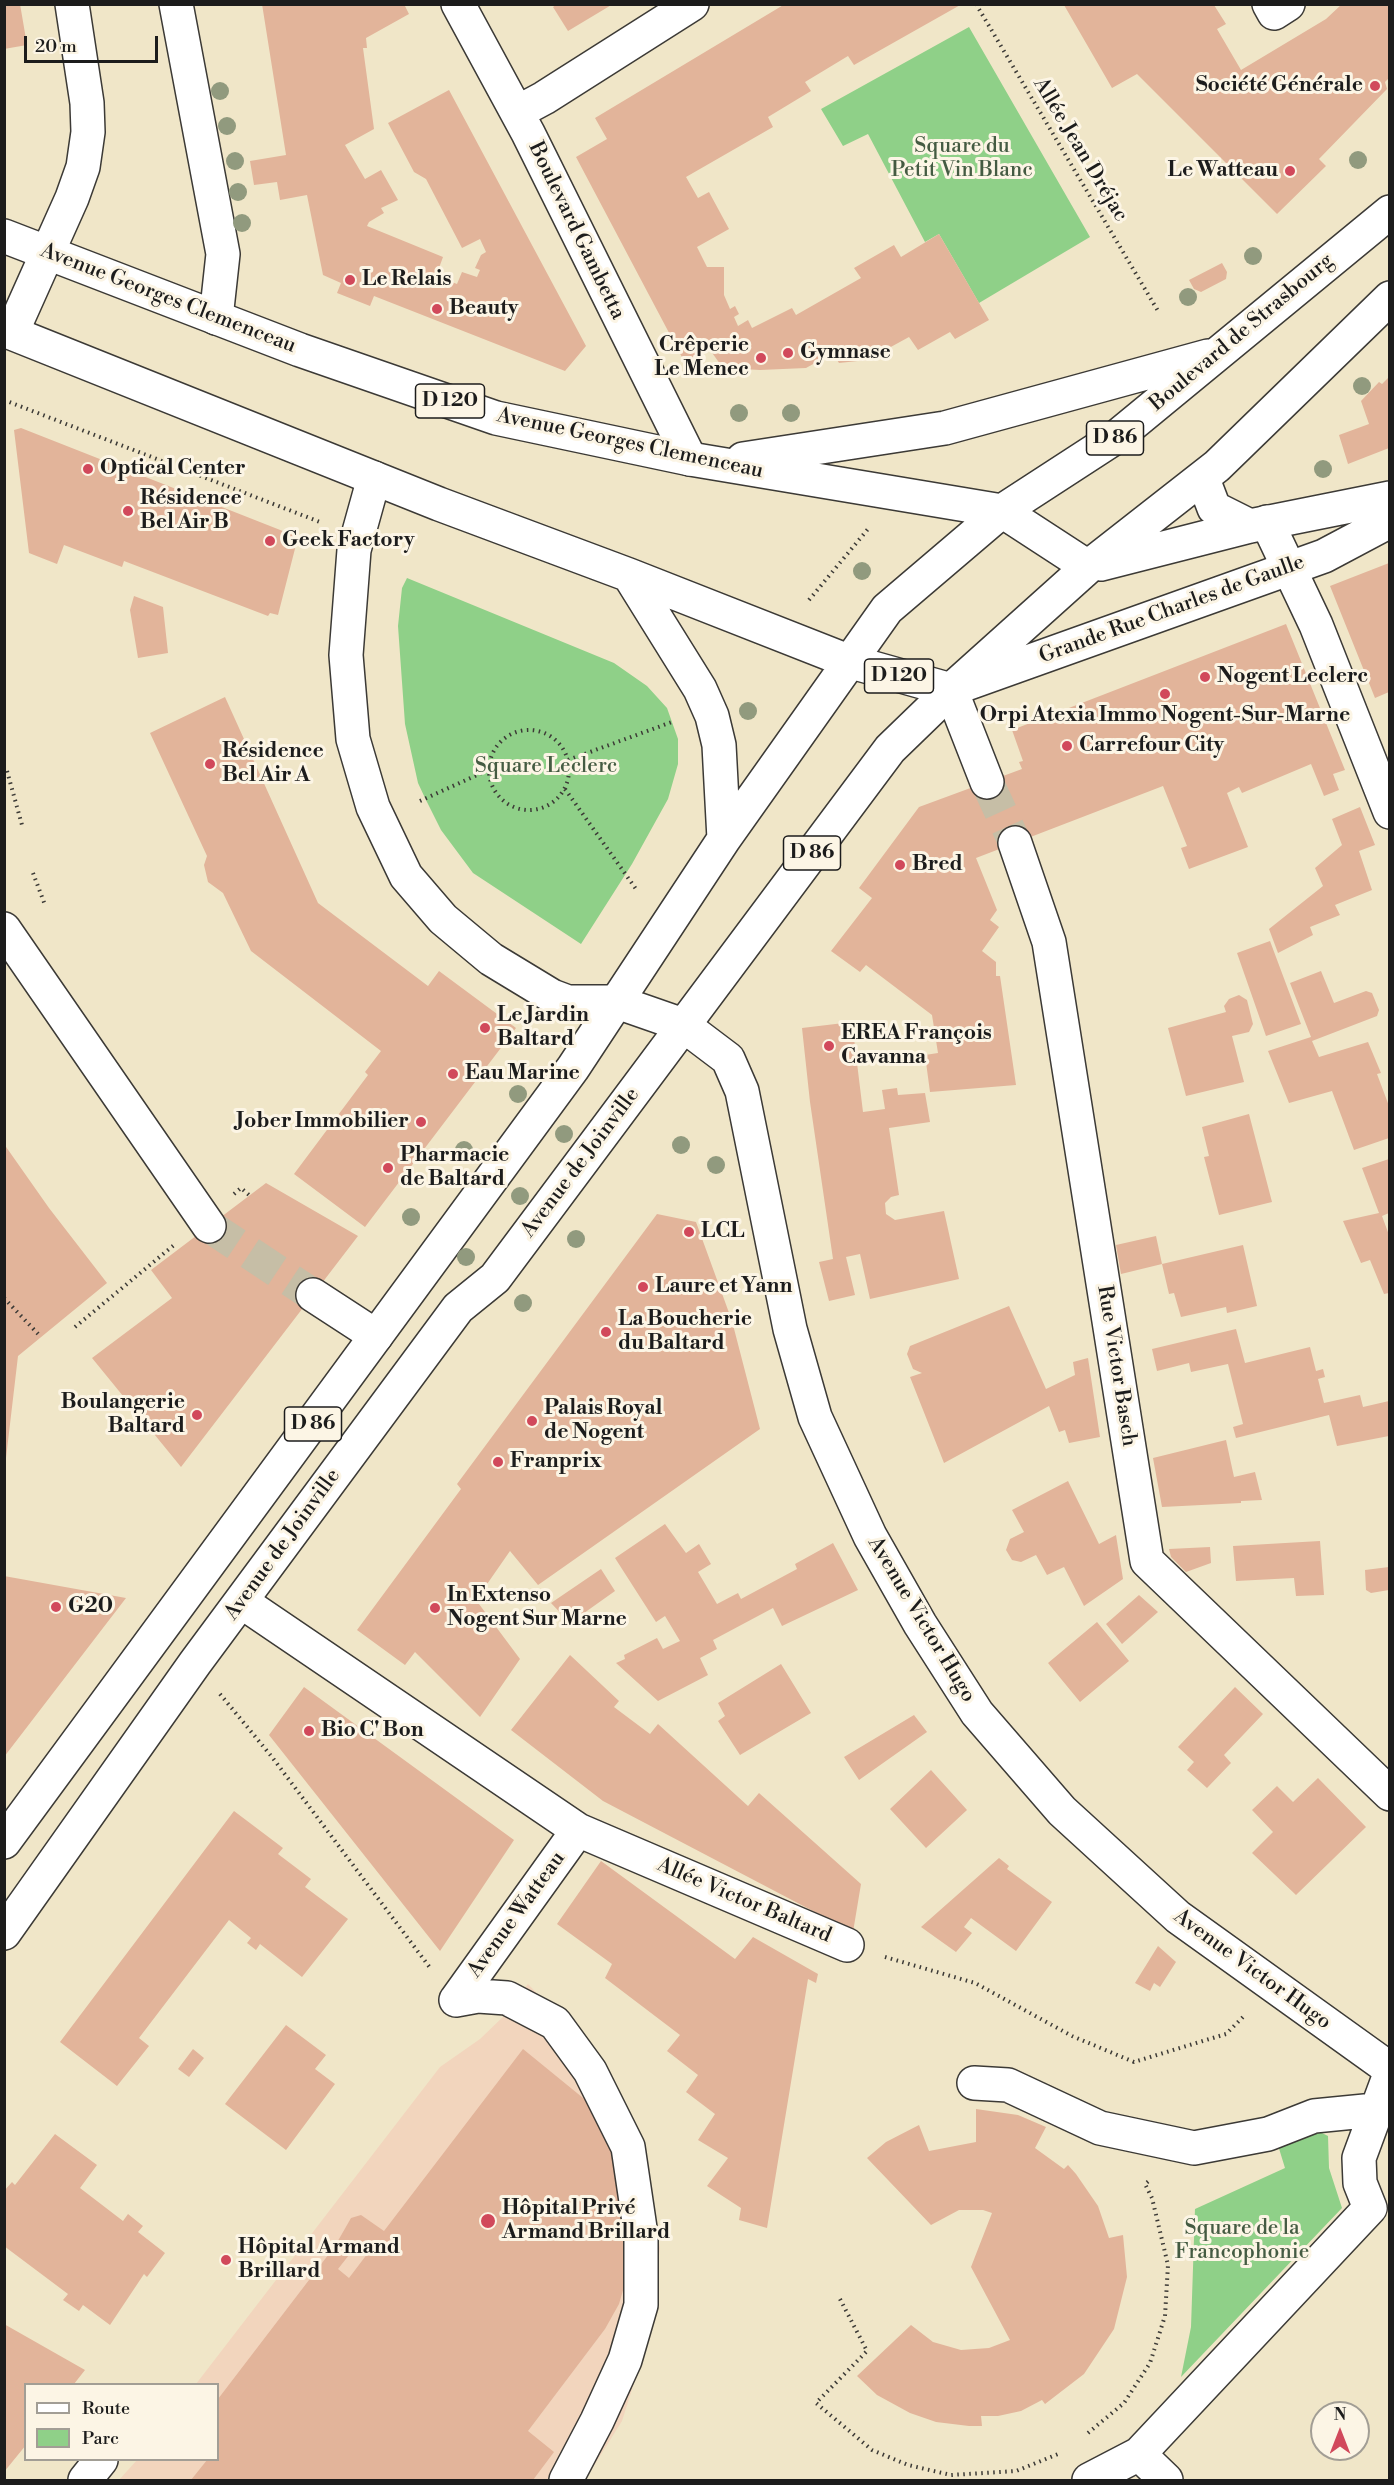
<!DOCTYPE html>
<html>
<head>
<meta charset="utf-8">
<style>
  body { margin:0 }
  #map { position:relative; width:1394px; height:2485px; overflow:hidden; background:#f0e6c8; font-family:"Libre Bodoni",serif }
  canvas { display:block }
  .frame { position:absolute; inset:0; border:6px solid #1c1c1c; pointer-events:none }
  .legend { position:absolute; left:24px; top:2383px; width:195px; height:78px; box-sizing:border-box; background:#fcf5e5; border:2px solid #a29e95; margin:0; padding:8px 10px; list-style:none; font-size:18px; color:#1c1c1c }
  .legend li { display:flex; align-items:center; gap:12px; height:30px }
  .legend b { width:30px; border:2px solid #a29e95 }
  .north { position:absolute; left:1310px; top:2401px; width:60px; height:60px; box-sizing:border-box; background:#fcf5e5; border:2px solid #a29e95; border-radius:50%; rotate:0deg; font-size:16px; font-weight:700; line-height:24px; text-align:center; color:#1c1c1c }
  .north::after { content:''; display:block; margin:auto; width:21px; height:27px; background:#d1495b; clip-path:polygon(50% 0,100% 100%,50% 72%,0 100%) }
  .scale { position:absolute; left:24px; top:36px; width:134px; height:27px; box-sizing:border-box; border:3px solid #1c1c1c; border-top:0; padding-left:8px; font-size:18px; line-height:21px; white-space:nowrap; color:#1c1c1c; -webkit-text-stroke:4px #fcf5e5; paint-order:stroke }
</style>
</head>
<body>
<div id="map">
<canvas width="1394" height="2485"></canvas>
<div class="frame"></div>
<ul class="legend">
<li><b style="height:8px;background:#fff"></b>Route</li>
<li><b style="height:16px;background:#8fd088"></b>Parc</li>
</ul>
<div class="north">N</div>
<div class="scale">20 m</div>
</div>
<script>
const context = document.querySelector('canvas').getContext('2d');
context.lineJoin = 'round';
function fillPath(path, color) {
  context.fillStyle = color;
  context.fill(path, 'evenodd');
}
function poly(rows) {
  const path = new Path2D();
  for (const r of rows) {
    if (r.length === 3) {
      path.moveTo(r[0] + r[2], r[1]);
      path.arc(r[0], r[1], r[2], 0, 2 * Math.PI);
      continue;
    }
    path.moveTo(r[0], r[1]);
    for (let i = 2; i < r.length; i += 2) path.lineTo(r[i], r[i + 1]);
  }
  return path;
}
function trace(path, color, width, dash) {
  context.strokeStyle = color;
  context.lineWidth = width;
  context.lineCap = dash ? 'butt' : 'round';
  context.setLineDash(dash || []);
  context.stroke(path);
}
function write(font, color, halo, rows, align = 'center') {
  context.font = font + ' "Libre Bodoni",serif';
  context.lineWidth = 6;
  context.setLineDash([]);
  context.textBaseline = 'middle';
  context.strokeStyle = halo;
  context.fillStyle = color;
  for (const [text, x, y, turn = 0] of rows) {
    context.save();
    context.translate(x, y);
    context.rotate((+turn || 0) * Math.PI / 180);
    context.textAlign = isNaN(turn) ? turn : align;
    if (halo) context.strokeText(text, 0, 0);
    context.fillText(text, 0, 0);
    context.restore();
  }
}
fillPath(poly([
  [528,1984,592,2051,649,2194,660,2248,648,2339,622,2421,585,2480,119,2480,137,2460,218,2460,218,2384,196,2384,440,2067,480,2039,506,2014]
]), '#f2d5bd');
fillPath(poly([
  [969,27,1090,237,979,303,939,234,925,242,868,134,843,146,821,109],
  [407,578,614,663,647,686,667,708,678,739,678,764,668,799,632,864,581,944,473,873,441,830,425,798,418,783,405,724,398,626,402,588],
  [1312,2128,1328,2136,1329,2168,1342,2208,1181,2377,1191,2327,1195,2209,1285,2168,1277,2142]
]), '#8fd088');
fillPath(poly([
  [4,4,20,4,27,45,4,49],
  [262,4,404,4,409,14,366,38,367,48,363,48,374,129,345,145,365,179,381,170,398,200,381,208,384,213,369,222,367,226,443,257,436,276,457,284,462,272,477,277,480,270,475,268,481,255,486,252,480,239,462,248,426,179,414,172,388,123,449,90,586,346,565,371,374,296,370,306,337,293,341,283,323,275,307,195,280,200,277,182,254,185,250,161,286,155],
  [557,4,613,4,568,31,553,7],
  [785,4,962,4,854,65,848,56,805,82,811,91,768,117,773,127,686,177,698,198,709,192,729,229,697,247,707,267,724,267,724,295,730,309,735,306,739,314,734,317,738,326,748,320,752,328,792,308,796,315,861,278,854,268,894,245,901,257,939,234,989,320,955,339,950,332,918,350,909,337,867,360,839,363,833,353,806,368,760,370,723,368,710,350,685,363,576,157,607,139,595,118],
  [1342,4,1389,4,1389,78,1385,82,1387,89,1319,159,1326,166,1277,214,1137,74,1112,88,1064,5,1214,5,1226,24,1217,29,1241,70,1326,19],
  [1222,263,1227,272,1226,279,1201,292,1194,289,1189,280],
  [1389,377,1389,448,1348,464,1339,435,1369,424,1361,401,1379,382,1382,384],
  [21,428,298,537,278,615,270,613,268,616,124,561,122,567,64,545,57,564,29,553,14,430],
  [1389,563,1389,692,1375,698,1330,586],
  [134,596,163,607,168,653,138,658,130,610],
  [1286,624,1345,770,1333,774,1339,790,1324,796,1311,764,1242,793,1239,787,1227,793,1248,847,1189,869,1181,848,1187,846,1163,786,976,858,997,910,990,920,999,927,982,951,996,962,996,976,1000,976,1016,1085,930,1092,925,1055,938,1053,932,1015,866,965,860,972,831,951,872,898,859,888,919,807,1022,769,1019,762,1023,761,1012,730],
  [225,697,318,903,428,986,439,971,516,1028,365,1227,294,1174,368,1075,365,1072,381,1051,251,951,223,893,208,882,204,865,207,856,150,733],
  [1360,807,1375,845,1359,851,1372,890,1335,905,1340,915,1310,927,1313,935,1278,953,1269,929,1323,886,1315,868,1342,845,1332,819],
  [1270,941,1301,1024,1266,1036,1237,953],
  [1321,971,1334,1003,1366,991,1372,993,1379,1010,1377,1016,1312,1041,1319,1057,1368,1042,1381,1073,1377,1074,1389,1106,1389,1138,1354,1150,1332,1091,1289,1103,1268,1051,1311,1037,1290,983],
  [1239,995,1247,1000,1253,1024,1249,1032,1232,1036,1244,1082,1186,1096,1168,1028,1226,1012,1224,1006,1229,999],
  [852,1022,863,1112,885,1109,882,1090,897,1088,898,1095,925,1093,930,1122,889,1128,899,1195,891,1197,885,1203,886,1214,895,1220,944,1211,959,1279,870,1299,860,1254,846,1257,855,1295,829,1301,819,1262,833,1259,810,1102,802,1028],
  [1249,1114,1272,1202,1219,1215,1204,1157,1209,1156,1202,1127],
  [4,1144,49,1208,107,1283,18,1356,6,1458],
  [1389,1159,1389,1213,1382,1216,1389,1235,1389,1293,1384,1294,1370,1260,1361,1263,1343,1221,1379,1213,1362,1168],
  [266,1183,358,1236,181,1467,92,1358,172,1298,151,1270],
  [657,1214,696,1222,732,1321,760,1429,538,1585,510,1551,476,1600,520,1659,480,1717,415,1652,405,1665,357,1630,461,1489,457,1484],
  [1156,1236,1162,1264,1121,1274,1116,1245],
  [1243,1245,1257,1306,1227,1313,1226,1307,1181,1317,1174,1293,1169,1294,1162,1264],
  [1009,1306,1046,1389,1075,1375,1073,1362,1088,1358,1100,1437,1069,1443,1065,1430,1059,1432,1049,1406,944,1463,910,1377,922,1373,913,1369,907,1354,910,1346],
  [1236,1329,1245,1363,1310,1347,1316,1371,1323,1369,1325,1377,1318,1379,1324,1403,1360,1395,1363,1407,1389,1401,1389,1436,1337,1446,1329,1415,1236,1438,1233,1427,1243,1424,1228,1364,1191,1372,1189,1363,1157,1371,1152,1349],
  [1226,1440,1234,1477,1255,1472,1262,1500,1241,1501,1241,1503,1162,1507,1153,1458],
  [1068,1481,1099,1544,1116,1535,1123,1579,1084,1606,1064,1567,1047,1575,1036,1555,1021,1562,1012,1560,1006,1550,1010,1539,1024,1532,1012,1510],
  [665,1524,686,1553,699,1544,711,1564,698,1572,717,1604,738,1593,741,1599,797,1569,795,1564,833,1543,858,1590,782,1626,773,1608,713,1640,717,1649,700,1658,708,1675,658,1701,616,1663,625,1659,624,1655,657,1638,663,1649,680,1641,665,1616,656,1622,615,1558],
  [1320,1541,1324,1595,1296,1596,1294,1578,1236,1581,1233,1546],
  [1210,1547,1211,1563,1186,1572,1171,1557,1169,1549],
  [1389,1567,1389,1590,1371,1593,1366,1590,1365,1570],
  [601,1569,615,1591,570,1623,551,1603],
  [4,1576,126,1598,4,1757],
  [1139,1595,1158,1612,1122,1644,1106,1624],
  [1097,1622,1129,1661,1080,1702,1048,1663],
  [570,1655,619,1701,614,1707,650,1734,658,1724,748,1806,759,1793,861,1884,853,1932,603,1801,511,1730],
  [781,1664,811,1713,740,1755,718,1721,725,1716,718,1703],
  [304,1687,514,1840,440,1951,269,1735],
  [1235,1687,1263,1714,1224,1755,1231,1763,1207,1788,1187,1770,1194,1762,1178,1747],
  [914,1715,927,1732,859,1780,844,1757],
  [931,1770,967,1810,926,1848,890,1809],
  [1318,1778,1366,1827,1296,1895,1252,1853,1273,1832,1252,1810,1277,1786,1293,1802],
  [234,1811,283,1848,278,1854,311,1879,305,1887,348,1919,302,1977,260,1944,256,1950,247,1943,251,1938,229,1920,139,2038,149,2046,117,2086,60,2042],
  [999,1858,1009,1866,1007,1869,1052,1902,1016,1951,971,1918,964,1927,972,1933,956,1952,921,1927],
  [601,1861,735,1959,753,1937,818,1974,816,1983,808,1979,767,2228,739,2220,741,2208,707,2186,728,2158,698,2140,715,2114,686,2092,698,2075,667,2051,680,2035,605,1978,612,1964,557,1924],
  [1158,1946,1176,1962,1160,1987,1154,1983,1150,1991,1135,1983],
  [286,2025,326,2055,315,2069,335,2084,286,2150,225,2104],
  [193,2049,204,2058,189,2077,178,2069],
  [523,2049,588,2102,613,2157,626,2210,626,2280,619,2304,605,2329,528,2431,554,2452,533,2480,191,2480,207,2460,218,2460,218,2399,335,2246,351,2218,361,2215,384,2231],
  [360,2241,371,2249,349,2278,338,2269],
  [976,2109,1018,2115,1046,2127,1035,2148,1064,2169,1068,2165,1076,2174,1098,2206,1109,2238,1123,2235,1127,2277,1114,2329,1084,2374,1045,2404,1042,2400,1021,2411,998,2416,981,2416,982,2426,969,2426,936,2422,910,2413,877,2395,857,2376,911,2325,933,2342,961,2350,989,2348,1010,2340,971,2267,992,2213,983,2210,959,2210,931,2225,867,2158,886,2142,919,2125,929,2151,976,2142],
  [55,2134,97,2165,80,2188,123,2221,128,2214,143,2226,138,2232,165,2253,147,2277,144,2274,110,2325,83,2305,79,2311,63,2300,68,2294,4,2246,4,2191,12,2182,15,2185],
  [4,2324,85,2370,74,2384,26,2384,26,2445,4,2472]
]), '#e2b49a');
trace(poly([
  [987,782,1015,843],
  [209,1226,313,1295]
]), '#c6bea6', 33, [33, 16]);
const minor = poly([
  [176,4,223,254,216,318],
  [458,4,528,133,690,459],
  [1269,4,1274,13,1288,4],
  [518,112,544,98,692,4],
  [12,332,72,198,83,167,88,132,87,103,72,4],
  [374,478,354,550,346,655,353,739,373,807,406,876,443,919,491,959,552,996,568,1002,617,1002],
  [1267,522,1316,625,1390,812],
  [951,690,987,782],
  [1015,843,1049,942,1147,1561,1390,1794],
  [4,929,209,1226],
  [683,1025,728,1059,742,1091,790,1329,815,1417,870,1536,920,1624,977,1713,1062,1811,1178,1917,1390,2069],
  [313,1295,376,1336],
  [242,1602,578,1830,847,1945],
  [456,2000,478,1996,507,1998,555,2023,590,2071,628,2147,641,2235,641,2305,625,2360,597,2421,566,2480],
  [456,2000,578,1830],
  [974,2083,1008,2085,1100,2128,1194,2148,1268,2134,1314,2116,1375,2110],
  [1139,2454,1166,2480],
  [85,2480,101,2460],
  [1089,2480,1139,2454,1370,2208,1360,2183,1359,2158,1390,2074]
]);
const major = poly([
  [4,236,300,350,496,418,690,459,1002,511,1088,567],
  [4,330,439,504,629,575,848,661,951,690],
  [743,459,945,428,1208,356],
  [1203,479,1214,508,1250,526],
  [1101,564,1250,526,1390,498],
  [629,575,700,689,712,716,719,745,724,839],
  [966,684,1324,556,1390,521],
  [617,1002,683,1025],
  [4,1842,573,1068,724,839,887,609,1002,511,1119,435,1390,212],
  [4,1933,195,1663,458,1308,495,1278,890,749,951,690,1088,567,1217,466,1390,298]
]);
trace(minor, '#3c3a36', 36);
trace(major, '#3c3a36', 36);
trace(poly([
  [976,4,1158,311],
  [4,400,320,522],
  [809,600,868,529],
  [529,770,40],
  [568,760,672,722],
  [7,771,22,825],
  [565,789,636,889],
  [420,801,488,770],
  [33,873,45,905],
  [234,1194,241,1188,249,1195],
  [4,1298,41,1337],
  [75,1327,174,1245],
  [220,1694,272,1757,431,1969],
  [885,1957,975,1983,1072,2036,1134,2062,1226,2034,1245,2015],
  [840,2299,867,2351,816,2403,872,2450,908,2465,951,2475,1016,2471,1058,2454],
  [1088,2433,1124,2403,1150,2363,1165,2316,1168,2265,1152,2198,1145,2184,1150,2180]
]), '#3c3a36', 4, [1.5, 4.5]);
trace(minor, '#fff', 33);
trace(major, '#fff', 33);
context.fillStyle = '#919a7e';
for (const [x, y] of [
  [220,91],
  [227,126],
  [1358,160],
  [235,161],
  [238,192],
  [242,223],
  [1253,256],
  [1188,297],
  [1362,386],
  [739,413],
  [791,413],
  [1323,469],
  [862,571],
  [748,711],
  [518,1094],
  [564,1134],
  [681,1145],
  [464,1150],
  [716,1165],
  [520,1196],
  [411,1217],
  [576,1239],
  [466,1257],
  [523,1303]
]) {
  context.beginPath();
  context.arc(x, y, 9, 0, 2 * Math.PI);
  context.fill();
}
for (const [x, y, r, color] of [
  [1375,86,6,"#d1495b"],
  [1290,171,6,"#d1495b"],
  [350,280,6,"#d1495b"],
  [437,309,6,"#d1495b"],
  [788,353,6,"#d1495b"],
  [761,358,6,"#d1495b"],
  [88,469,6,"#d1495b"],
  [128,511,6,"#d1495b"],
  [270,541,6,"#d1495b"],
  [1205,677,6,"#d1495b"],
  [1165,694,6,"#d1495b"],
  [1067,746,6,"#d1495b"],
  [210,764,6,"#d1495b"],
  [900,865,6,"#d1495b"],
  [485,1028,6,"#d1495b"],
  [829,1046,6,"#d1495b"],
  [453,1074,6,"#d1495b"],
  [421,1122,6,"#d1495b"],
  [388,1168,6,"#d1495b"],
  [689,1232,6,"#d1495b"],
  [643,1287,6,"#d1495b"],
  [606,1332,6,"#d1495b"],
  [197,1415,6,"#d1495b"],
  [532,1421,6,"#d1495b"],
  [498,1462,6,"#d1495b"],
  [56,1607,6,"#d1495b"],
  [435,1608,6,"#d1495b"],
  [309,1731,6,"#d1495b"],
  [488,2221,8,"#d1495b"],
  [226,2260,6,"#d1495b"]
]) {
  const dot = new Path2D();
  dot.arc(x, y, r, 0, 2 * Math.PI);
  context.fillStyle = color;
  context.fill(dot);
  trace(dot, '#fcf5e5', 2);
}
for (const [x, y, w] of [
  [450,401,69],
  [1115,438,57],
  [899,676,69],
  [812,853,57],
  [313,1424,57]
]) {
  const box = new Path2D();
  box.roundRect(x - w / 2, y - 17, w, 34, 4.5);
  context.fillStyle = '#fcf5e5';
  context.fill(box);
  trace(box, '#1c1c1c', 1.5);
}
write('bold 20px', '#1c1c1c', null, [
  ["D 120",450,401],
  ["D 86",1115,438],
  ["D 120",899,676],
  ["D 86",812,853],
  ["D 86",313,1424]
]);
write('bold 21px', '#1c1c1c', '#fcf5e5', [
  ["Société Générale",1363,86,"right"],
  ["Le Watteau",1278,171,"right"],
  ["Le Relais",362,280],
  ["Beauty",449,309],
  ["Crêperie",749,346,"right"],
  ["Le Menec",749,370,"right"],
  ["Gymnase",800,353],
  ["Optical Center",100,469],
  ["Résidence",140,499],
  ["Bel Air B",140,523],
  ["Geek Factory",282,541],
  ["Nogent Leclerc",1217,677],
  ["Orpi Atexia Immo Nogent-Sur-Marne",1165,716,"center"],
  ["Carrefour City",1079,746],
  ["Résidence",222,752],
  ["Bel Air A",222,776],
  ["Bred",912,865],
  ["Le Jardin",497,1016],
  ["Baltard",497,1040],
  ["EREA François",841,1034],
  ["Cavanna",841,1058],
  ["Eau Marine",465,1074],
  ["Jober Immobilier",409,1122,"right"],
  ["Pharmacie",400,1156],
  ["de Baltard",400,1180],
  ["LCL",701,1232],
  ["Laure et Yann",655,1287],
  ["La Boucherie",618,1320],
  ["du Baltard",618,1344],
  ["Boulangerie",185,1403,"right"],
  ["Baltard",185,1427,"right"],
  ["Palais Royal",544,1409],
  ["de Nogent",544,1433],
  ["Franprix",510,1462],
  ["In Extenso",447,1596],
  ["Nogent Sur Marne",447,1620],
  ["G20",68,1607],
  ["Bio C' Bon",321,1731],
  ["Hôpital Privé",502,2209],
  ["Armand Brillard",502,2233],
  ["Hôpital Armand",238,2248],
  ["Brillard",238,2272]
], 'left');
write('21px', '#445b42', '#fcf5e5', [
  ["Square du",962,147],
  ["Petit Vin Blanc",962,171],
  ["Square Leclerc",546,767],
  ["Square de la",1242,2229],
  ["Francophonie",1242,2253]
]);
write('21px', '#1c1c1c', '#fcf5e5', [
  ["Allée Jean Dréjac",1080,150,59],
  ["Boulevard Gambetta",576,231,64],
  ["Avenue Georges Clemenceau",168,299,21],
  ["Boulevard de Strasbourg",1242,333,-40],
  ["Avenue Georges Clemenceau",630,444,12],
  ["Grande Rue Charles de Gaulle",1172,610,-20],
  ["Avenue de Joinville",581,1163,-53],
  ["Rue Victor Basch",1116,1366,81],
  ["Avenue de Joinville",283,1545,-54],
  ["Avenue Victor Hugo",921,1620,59],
  ["Allée Victor Baltard",744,1901,23],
  ["Avenue Watteau",517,1915,-54],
  ["Avenue Victor Hugo",1252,1970,36]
]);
</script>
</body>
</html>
